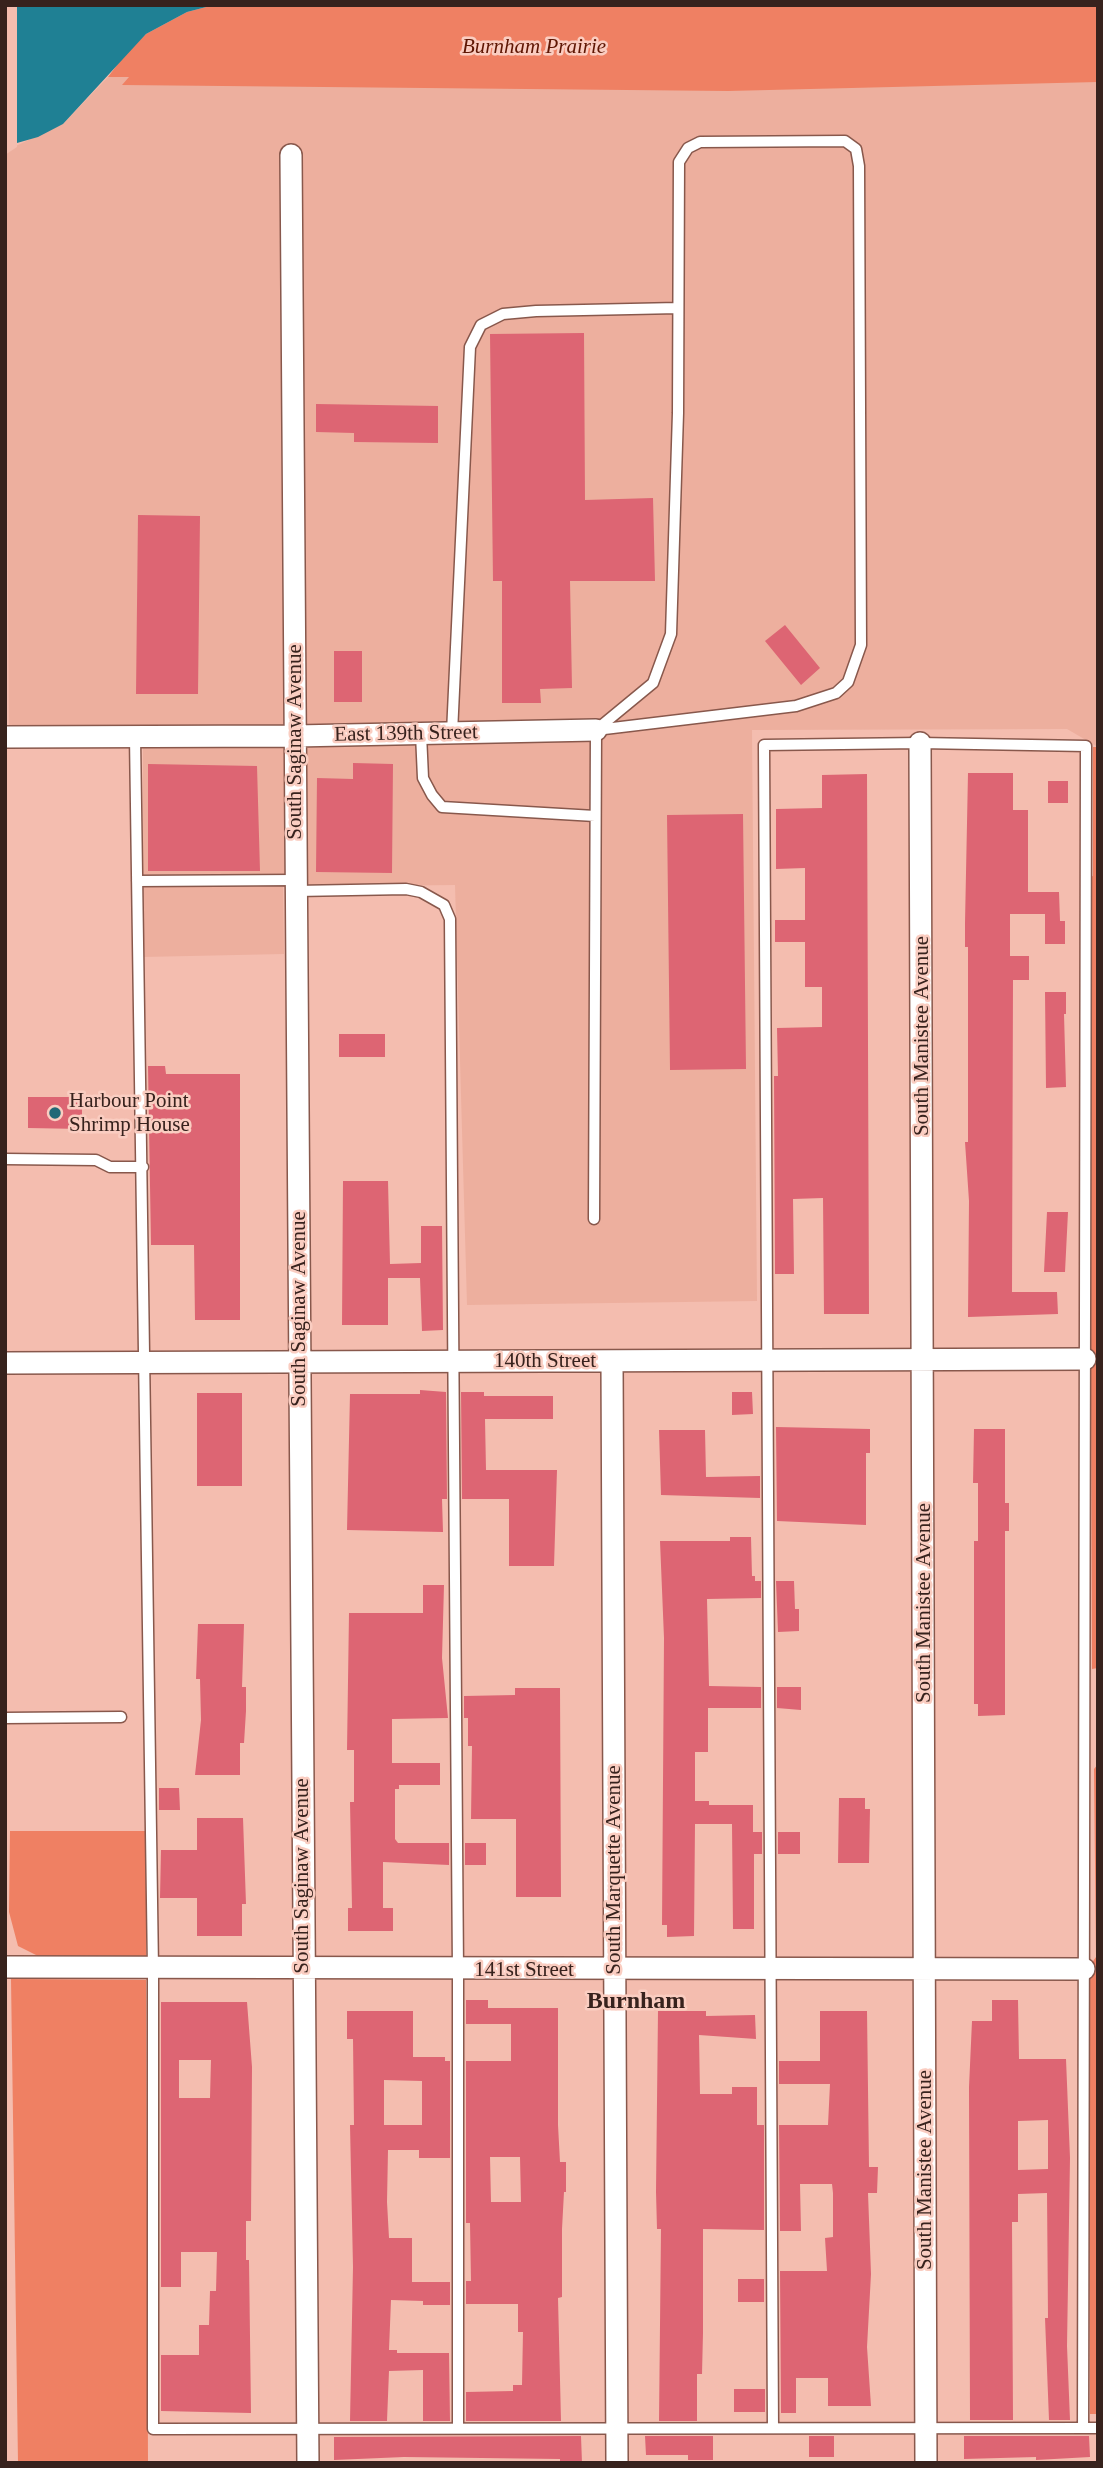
<!DOCTYPE html>
<html>
<head>
<meta charset="utf-8">
<style>
  body { margin:0 }
  #map { position:relative; width:1103px; height:2468px; overflow:hidden; background:#f4bdaf; font-family:"Times New Roman",serif }
  canvas { display:block }
  .frame { position:absolute; inset:0; border:7px solid #37221d; pointer-events:none }
</style>
</head>
<body>
<div id="map">
<canvas width="1103" height="2468"></canvas>
<div class="frame"></div>
</div>
<script>
const context = document.querySelector('canvas').getContext('2d');
context.lineJoin = 'round';
function fillPath(path, color) {
  context.fillStyle = color;
  context.fill(path, 'evenodd');
}
function poly(rows) {
  const path = new Path2D();
  for (const r of rows) {
    path.moveTo(r[0], r[1]);
    for (let i = 2; i < r.length; i += 2) path.lineTo(r[i], r[i + 1]);
  }
  return path;
}
function trace(path, color, width, dash) {
  context.strokeStyle = color;
  context.lineWidth = width;
  context.lineCap = dash ? 'butt' : 'round';
  context.setLineDash(dash || []);
  context.stroke(path);
}
function write(font, color, halo, rows, align = 'center') {
  context.font = font + ' "Times New Roman",serif';
  context.lineWidth = 5;
  context.setLineDash([]);
  context.textBaseline = 'middle';
  context.strokeStyle = halo;
  context.fillStyle = color;
  for (const [text, x, y, turn = 0] of rows) {
    context.save();
    context.translate(x, y);
    context.rotate((+turn || 0) * Math.PI / 180);
    context.textAlign = isNaN(turn) ? turn : align;
    if (halo) context.strokeText(text, 0, 0);
    context.fillText(text, 0, 0);
    context.restore();
  }
}
fillPath(poly([
  [108,77,1098,80,1098,747,1067,729,752,730,757,1301,467,1305,455,885,283,887,284,954,143,957,143,744,9,744,5,151,63,124]
]), '#edaf9e');
fillPath(poly([
  [214,5,1098,5,1098,82,728,91,122,85,129,77,108,77,127,52,146,34,187,12],
  [1093,747,1098,747,1098,1668,1092,1669,1089,877,1093,876],
  [1098,1764,1098,2414,1090,2414,1088,1998,1089,1967,1096,1957,1094,1769],
  [10,1831,146,1831,146,1957,38,1956,18,1946,9,1912],
  [11,1979,146,1980,148,2463,18,2463]
]), '#ef8063');
fillPath(poly([
  [5,5,214,5,187,12,146,34,63,124,38,137,17,143]
]), '#1f8094');
fillPath(poly([
  [5,5,17,5,17,147,5,155]
]), '#f4bdaf');
fillPath(poly([
  [584,333,585,500,653,498,655,581,570,581,572,688,540,689,541,703,502,703,502,581,493,581,490,334],
  [316,404,438,406,438,443,354,442,354,433,316,432],
  [138,515,200,516,198,694,136,694],
  [785,625,820,668,801,685,765,641],
  [334,651,362,651,362,702,334,702],
  [353,763,393,764,392,873,316,872,317,778,353,779],
  [148,764,257,766,260,871,148,871],
  [968,773,1013,773,1013,810,1028,810,1028,892,1059,892,1060,921,1065,921,1065,944,1045,944,1045,914,1010,914,1010,956,1029,956,1029,980,1013,980,1012,1292,1057,1292,1058,1314,968,1317,969,1201,965,1142,968,1142,968,947,965,947,965,923],
  [867,774,869,1314,824,1314,823,1198,793,1199,794,1274,775,1274,774,1076,778,1076,777,1028,822,1027,822,987,805,987,805,942,775,942,775,920,805,920,805,868,776,869,776,809,822,808,822,775],
  [1048,781,1068,781,1068,803,1048,803],
  [743,814,746,1069,670,1070,667,815],
  [1045,992,1066,992,1066,1014,1064,1014,1066,1087,1046,1088],
  [339,1034,385,1034,385,1057,339,1057],
  [148,1066,165,1066,166,1074,240,1074,240,1320,195,1320,194,1245,151,1245],
  [28,1097,82,1097,82,1129,28,1128],
  [343,1181,388,1181,390,1264,421,1263,421,1226,442,1226,443,1330,422,1331,420,1278,388,1278,388,1325,342,1325],
  [1047,1212,1068,1212,1065,1272,1044,1272],
  [420,1390,446,1392,447,1499,442,1499,443,1532,347,1530,350,1394,420,1394],
  [461,1392,484,1392,484,1396,553,1396,553,1419,485,1419,486,1470,557,1470,554,1566,509,1566,509,1499,462,1499],
  [732,1392,752,1392,753,1414,732,1415],
  [197,1393,242,1393,242,1486,197,1486],
  [776,1427,870,1429,870,1453,866,1453,866,1525,777,1521],
  [974,1429,1005,1429,1005,1503,1009,1503,1009,1531,1005,1531,1005,1715,978,1716,978,1704,974,1704,974,1541,978,1541,978,1483,973,1483],
  [659,1430,705,1430,706,1477,760,1476,760,1498,661,1495],
  [730,1537,751,1537,752,1576,755,1576,755,1581,761,1581,761,1598,707,1599,709,1686,761,1687,761,1708,708,1708,708,1752,695,1752,695,1801,709,1801,709,1805,753,1805,753,1832,762,1832,762,1854,754,1854,754,1929,733,1929,732,1824,695,1824,694,1936,667,1937,667,1925,662,1925,664,1638,660,1541,730,1541],
  [776,1581,794,1581,795,1609,799,1609,799,1631,778,1632],
  [423,1585,444,1585,442,1658,448,1718,392,1719,392,1763,440,1763,440,1785,399,1785,399,1789,395,1789,395,1839,398,1843,449,1843,449,1865,383,1862,383,1908,393,1908,393,1931,348,1931,348,1908,352,1908,350,1802,354,1802,354,1750,347,1750,349,1613,423,1613],
  [198,1624,244,1624,242,1687,246,1687,246,1711,244,1743,240,1743,240,1775,195,1775,201,1720,200,1679,196,1679],
  [777,1687,801,1687,801,1710,777,1708],
  [515,1688,560,1688,561,1897,516,1897,516,1819,471,1819,472,1746,468,1746,468,1718,464,1718,464,1696,515,1695],
  [159,1788,179,1788,180,1810,159,1810],
  [839,1798,865,1798,865,1809,870,1809,869,1863,838,1863],
  [197,1818,243,1818,246,1904,242,1904,242,1936,197,1936,197,1898,160,1898,161,1850,197,1850],
  [778,1832,800,1832,800,1854,778,1854],
  [465,1843,486,1843,486,1865,465,1865],
  [466,2000,488,2000,488,2008,558,2008,558,2125,560,2162,566,2162,566,2192,564,2192,562,2229,562,2297,558,2298,561,2421,466,2421,466,2392,513,2391,513,2385,522,2385,523,2332,518,2332,518,2304,466,2304,466,2281,471,2281,470,2223,466,2223,466,2061,511,2061,511,2024,466,2024],
  [490,2157,520,2157,521,2202,491,2202],
  [992,2000,1018,2000,1019,2059,1066,2059,1070,2158,1067,2346,1070,2420,1049,2420,1045,2318,1048,2318,1047,2193,1018,2194,1018,2222,1012,2222,1013,2420,970,2420,969,2087,972,2021,992,2021],
  [1048,2120,1048,2169,1018,2170,1018,2121],
  [161,2002,247,2002,252,2067,251,2221,246,2221,246,2260,249,2260,251,2413,161,2411,161,2355,199,2355,199,2325,209,2325,210,2291,216,2291,217,2252,181,2252,181,2287,161,2287],
  [179,2060,211,2060,210,2098,179,2098],
  [347,2011,413,2011,413,2057,445,2057,445,2061,450,2061,450,2158,419,2158,419,2150,388,2150,387,2202,389,2238,412,2238,412,2282,450,2282,450,2305,423,2305,423,2301,391,2300,389,2350,397,2350,397,2353,449,2353,450,2421,423,2421,423,2370,389,2371,387,2421,350,2421,353,2267,350,2125,354,2125,353,2039,347,2039],
  [384,2080,422,2081,422,2125,384,2125],
  [658,2011,706,2011,706,2016,755,2015,756,2039,699,2035,700,2094,732,2094,732,2087,757,2087,757,2125,764,2125,764,2230,703,2229,703,2333,702,2374,697,2374,697,2421,659,2421,661,2229,657,2229,656,2192],
  [820,2011,867,2011,869,2167,878,2167,877,2193,868,2193,871,2274,867,2347,871,2406,828,2406,828,2378,796,2378,796,2413,781,2413,780,2271,827,2271,825,2238,833,2237,833,2193,832,2184,800,2184,801,2231,780,2231,779,2125,828,2125,830,2084,779,2084,779,2061,820,2061],
  [738,2279,764,2279,764,2302,738,2302],
  [734,2389,765,2389,765,2412,734,2412],
  [581,2436,582,2463,560,2463,560,2459,404,2457,334,2460,334,2437],
  [645,2436,713,2436,713,2460,688,2460,688,2455,646,2455],
  [809,2436,834,2436,834,2457,809,2457],
  [964,2436,1089,2436,1090,2457,1036,2460,1036,2457,964,2459]
]), '#dd6573');
const service = poly([
  [452,733,470,347,481,325,503,314,536,311,678,308],
  [421,734,423,778,432,795,442,807,595,816],
  [135,737,153,1969,153,2429,1098,2428],
  [137,881,296,880],
  [296,891,406,889,421,892,444,905,450,919,458,1970,458,2428],
  [5,1159,96,1160,110,1167,143,1167],
  [594,1219,596,730,653,683,671,634,678,413,679,162,688,148,700,142,845,141,856,149,859,166,861,645,848,682,836,693,796,706,596,730],
  [5,1718,121,1717],
  [773,2428,764,745,920,743,1086,746,1083,2428]
]);
const minor = poly([
  [291,155,308,2463],
  [5,737,295,736,596,730],
  [920,743,926,2463],
  [612,1361,617,2463],
  [5,1363,1085,1359],
  [5,1967,1084,1969]
]);
trace(service, '#88584c', 13);
trace(minor, '#88584c', 24);
trace(service, '#fff', 10);
trace(minor, '#fff', 21);
for (const [x, y, r, color] of [
  [55,1113,7,"#226877"]
]) {
  const dot = new Path2D();
  dot.arc(x, y, r, 0, 2 * Math.PI);
  context.fillStyle = color;
  context.fill(dot);
  trace(dot, '#facdc1', 2.5);
}
write('italic 21px', '#5f1603', '#facdc1', [
  ["Burnham Prairie",534,47]
]);
write('21px', '#37221d', '#facdc1', [
  ["East 139th Street",406,734,-1],
  ["South Saginaw Avenue",295,742,-90],
  ["South Manistee Avenue",922,1036,-90],
  ["South Saginaw Avenue",299,1309,-90],
  ["140th Street",545,1361],
  ["South Manistee Avenue",924,1603,-90],
  ["South Marquette Avenue",614,1870,-90],
  ["South Saginaw Avenue",302,1876,-90],
  ["141st Street",524,1970],
  ["South Manistee Avenue",925,2170,-90]
]);
write('21px', '#37221d', '#facdc1', [
  ["Harbour Point",69,1101],
  ["Shrimp House",69,1125]
], 'left');
write('bold 24px', '#37221d', '#facdc1', [
  ["Burnham",636,2002]
]);
</script>
</body>
</html>
